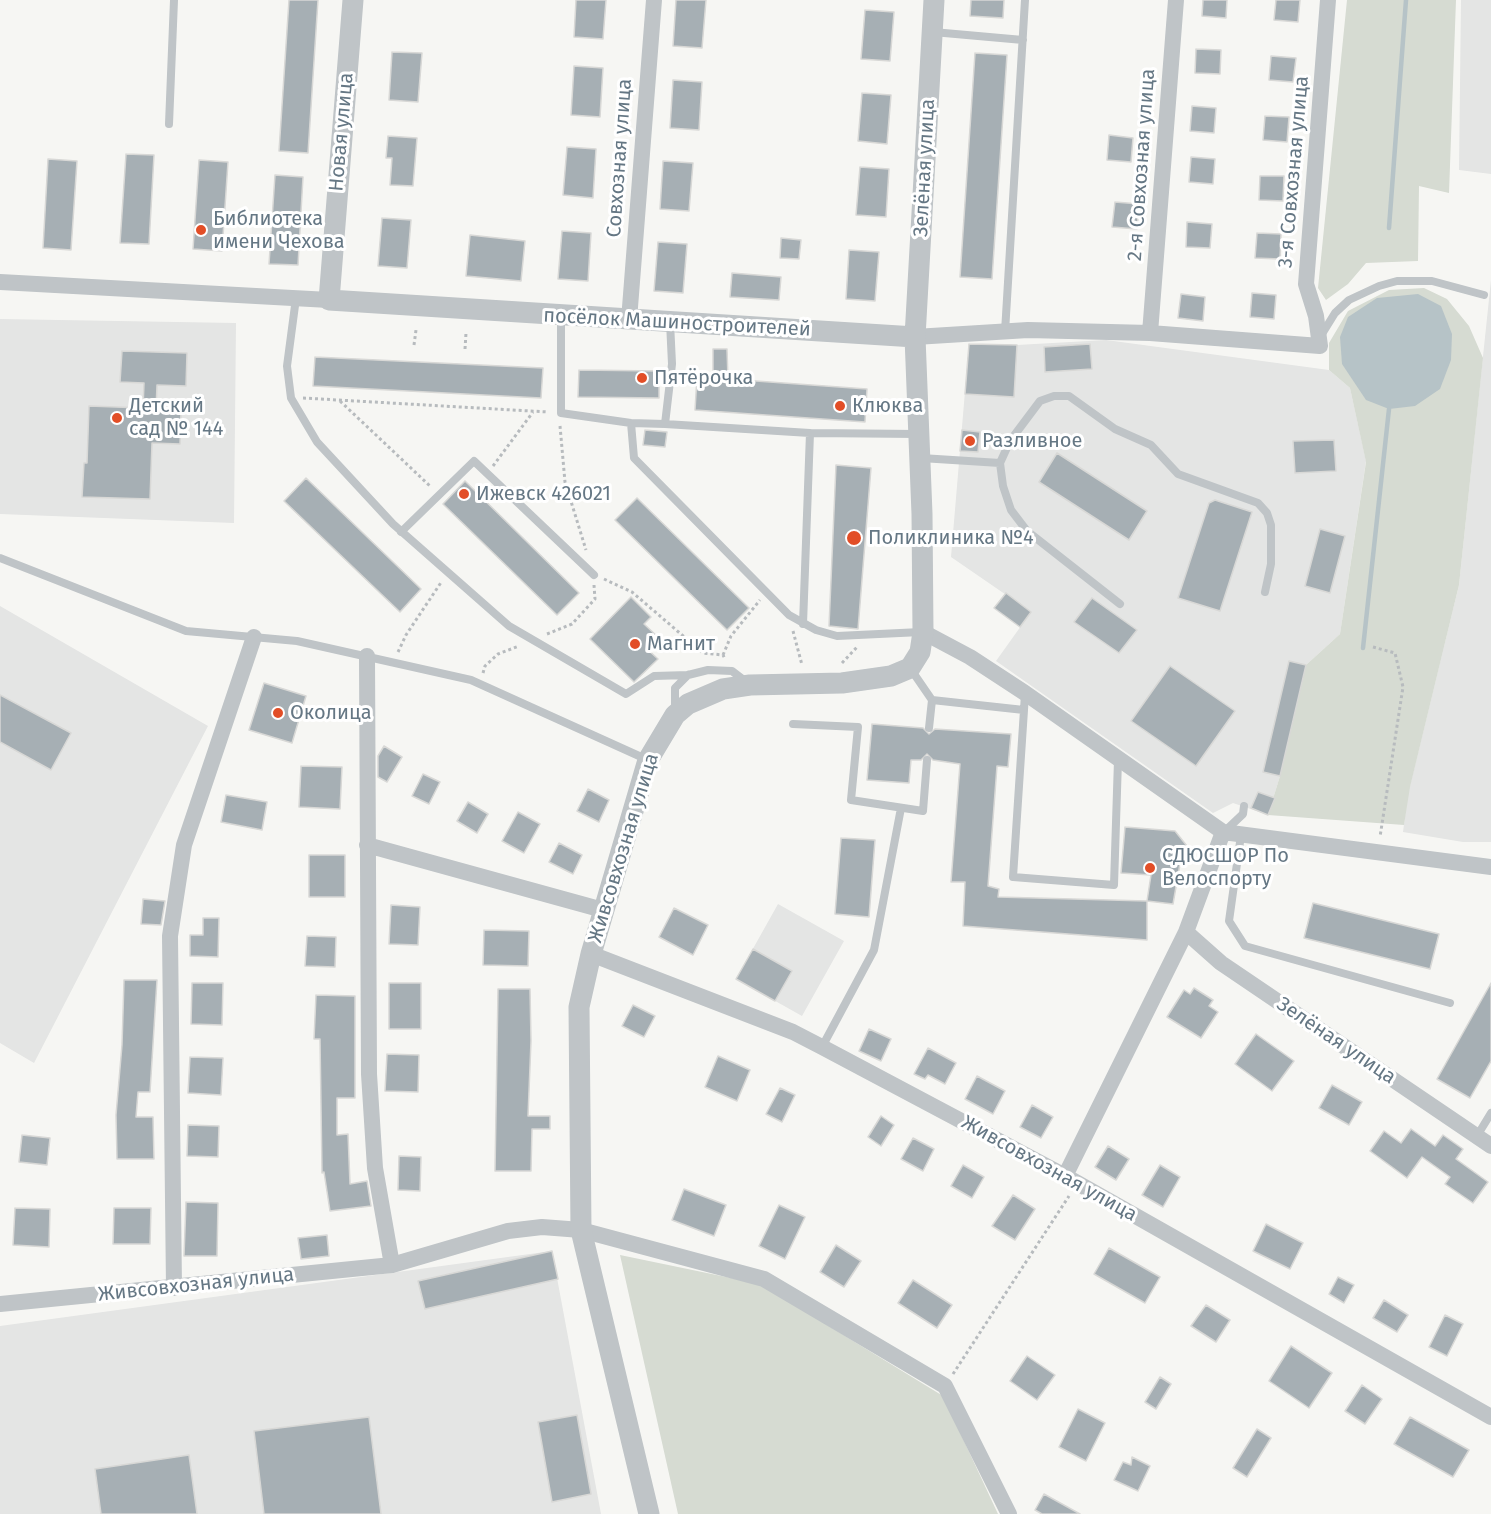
<!DOCTYPE html>
<html>
<head>
<meta charset="utf-8">
<style>
  body { margin:0 }
  canvas { display:block; background:#f6f6f3 }
</style>
</head>
<body>
<canvas width="1491" height="1514"></canvas>
<script>
const context = document.querySelector('canvas').getContext('2d');
context.lineJoin = 'round';
function fillPath(path, color) {
  context.fillStyle = color;
  context.fill(path, 'evenodd');
}
function poly(rows) {
  const path = new Path2D();
  for (const r of rows) {
    path.moveTo(r[0], r[1]);
    for (let i = 2; i < r.length; i += 2) path.lineTo(r[i], r[i + 1]);
  }
  return path;
}
function trace(path, color, width, dash) {
  context.strokeStyle = color;
  context.lineWidth = width;
  context.lineCap = dash ? 'butt' : 'round';
  context.setLineDash(dash || []);
  context.stroke(path);
}
function write(font, color, halo, rows, align = 'center') {
  context.font = font + ' "Fira Sans",sans-serif';
  context.lineWidth = 6;
  context.setLineDash([]);
  context.textBaseline = 'middle';
  context.strokeStyle = halo;
  context.fillStyle = color;
  for (const [text, x, y, turn = 0] of rows) {
    context.save();
    context.translate(x, y);
    context.rotate((+turn || 0) * Math.PI / 180);
    context.textAlign = isNaN(turn) ? turn : align;
    if (halo) context.strokeText(text, 0, 0);
    context.fillText(text, 0, 0);
    context.restore();
  }
}
fillPath(poly([
  [1461,0,1491,0,1491,174,1459,170],
  [1491,280,1491,842,1463,842,1403,832,1408,794,1459,585],
  [0,319,236,323,234,523,0,514],
  [1106,340,1329,370,1350,388,1366,461,1340,634,1306,665,1280,776,1268,815,1233,803,1213,813,996,661,1031,612,951,557,969,344,1017,345],
  [0,606,208,726,34,1063,0,1043],
  [778,904,844,941,802,1016,736,979],
  [552,1251,601,1514,0,1514,0,1326]
]), '#e4e5e4');
fillPath(poly([
  [1347,0,1456,0,1449,193,1419,186,1418,261,1366,263,1348,284,1326,300,1318,288],
  [1424,288,1447,299,1469,326,1483,358,1459,585,1410,787,1404,825,1268,815,1280,776,1306,665,1340,634,1366,462,1350,388,1329,370,1329,343,1348,311,1389,290],
  [620,1255,760,1284,943,1396,998,1514,678,1514]
]), '#d6dbd2');
fillPath(poly([
  [1418,294,1441,306,1452,334,1451,360,1440,389,1415,406,1389,409,1366,400,1342,364,1340,337,1348,317,1377,298]
]), '#b6c3c7');
trace(poly([
  [1389,228,1406,0],
  [1363,648,1389,409]
]), '#b6c3c7', 4.5);
const building = poly([
  [289,0,318,0,308,153,279,151,289,0],
  [576,0,606,0,603,39,574,37,576,0],
  [676,0,706,0,702,48,673,46,676,0],
  [971,0,1004,0,1003,18,970,16,971,0],
  [1203,0,1227,0,1226,18,1202,16,1203,0],
  [1276,0,1300,0,1298,22,1274,20,1276,0],
  [865,10,894,12,890,61,861,59,865,10],
  [1196,49,1221,50,1220,74,1195,73,1196,49],
  [392,52,422,53,418,102,389,100,392,52],
  [975,53,1007,55,992,279,960,277,975,53],
  [1271,56,1296,58,1293,82,1269,80,1271,56],
  [574,66,603,68,600,117,571,115,574,66],
  [673,80,702,82,699,130,670,128,673,80],
  [862,93,891,95,887,144,858,141,862,93],
  [1192,106,1216,108,1214,133,1190,131,1192,106],
  [1265,116,1289,117,1287,142,1263,140,1265,116],
  [1109,135,1133,138,1131,162,1107,160,1109,135],
  [388,136,417,138,413,186,390,185,392,158,386,158,388,136],
  [567,147,596,149,593,198,563,195,567,147],
  [126,154,154,155,149,244,120,243,126,154],
  [1191,157,1215,159,1213,184,1189,182,1191,157],
  [48,159,77,161,71,250,43,248,48,159],
  [199,160,228,162,222,251,193,249,199,160],
  [663,161,693,163,689,211,660,209,663,161],
  [860,167,889,169,886,217,856,215,860,167],
  [275,175,303,177,298,265,269,264,275,175],
  [1260,176,1284,176,1283,201,1259,200,1260,176],
  [1115,202,1139,204,1137,229,1112,227,1115,202],
  [382,218,411,220,407,268,378,266,382,218],
  [1187,222,1212,224,1210,248,1186,247,1187,222],
  [562,231,591,233,588,281,558,279,562,231],
  [1257,233,1281,234,1280,259,1255,258,1257,233],
  [470,235,525,241,521,281,466,276,470,235],
  [781,238,801,240,799,259,780,258,781,238],
  [658,242,687,244,683,293,654,291,658,242],
  [849,250,879,252,875,301,846,299,849,250],
  [732,273,781,277,779,300,730,297,732,273],
  [1252,293,1276,295,1274,319,1250,317,1252,293],
  [1181,294,1205,297,1203,321,1178,318,1181,294],
  [969,344,1017,345,1014,397,965,394,969,344],
  [1090,344,1092,369,1045,372,1044,347,1090,344],
  [713,349,727,349,728,379,867,389,865,422,695,410,697,377,713,378,713,349],
  [122,351,187,353,186,386,157,385,156,410,181,411,180,444,152,443,150,499,82,497,84,463,87,463,89,406,143,408,144,383,120,382,122,351],
  [315,357,543,368,541,398,313,386,315,357],
  [579,370,659,371,659,398,578,397,579,370],
  [645,430,667,432,665,447,643,445,645,430],
  [962,430,980,432,978,452,960,451,962,430],
  [1334,440,1336,471,1295,473,1293,441,1334,440],
  [1057,453,1147,511,1129,540,1039,482,1057,453],
  [836,465,871,468,858,629,829,626,836,465],
  [306,478,421,589,400,612,284,501,306,478],
  [465,481,579,593,557,615,443,504,465,481],
  [637,498,749,608,727,630,615,520,637,498],
  [1215,500,1252,512,1220,611,1178,598,1209,503,1215,500],
  [1320,529,1345,536,1330,593,1305,586,1320,529],
  [1006,593,1031,612,1020,627,994,608,1006,593],
  [631,597,651,617,644,624,658,637,647,649,658,659,634,682,590,639,631,597],
  [1092,598,1137,630,1119,653,1074,622,1092,598],
  [1289,661,1306,665,1280,776,1263,772,1289,661],
  [1170,666,1235,711,1196,766,1131,721,1170,666],
  [264,683,306,696,292,743,249,730,264,683],
  [0,695,71,733,51,770,0,742,0,695],
  [872,724,923,728,929,734,935,729,1011,734,1008,767,997,766,988,886,999,889,998,897,1147,901,1147,940,963,926,965,882,951,882,960,764,933,760,927,754,921,760,911,760,909,783,867,780,872,724],
  [384,746,402,757,387,782,378,777,378,756,384,746],
  [301,766,342,767,340,809,299,807,301,766],
  [423,774,440,782,429,804,412,796,423,774],
  [588,789,609,800,599,822,577,811,588,789],
  [1258,792,1275,798,1268,815,1251,808,1258,792],
  [226,795,267,802,262,830,221,822,226,795],
  [468,802,488,814,477,833,457,821,468,802],
  [518,812,540,824,524,853,502,841,518,812],
  [1125,827,1175,831,1187,846,1187,864,1180,864,1173,904,1147,901,1151,875,1121,873,1125,827],
  [841,838,875,840,869,917,835,914,841,838],
  [559,843,582,855,573,874,549,862,559,843],
  [309,855,345,855,345,897,309,897,309,855],
  [143,899,165,901,161,925,141,924,143,899],
  [1313,903,1439,934,1430,969,1304,938,1313,903],
  [391,905,420,907,418,945,389,944,391,905],
  [674,908,708,925,693,955,659,937,674,908],
  [203,918,219,918,218,957,190,956,190,935,203,935,203,918],
  [484,930,529,931,528,966,483,965,484,930],
  [307,936,336,937,335,967,305,966,307,936],
  [753,949,792,971,775,1001,736,979,753,949],
  [124,980,157,980,150,1092,138,1092,136,1117,153,1117,154,1159,117,1159,116,1115,122,1045,124,980],
  [192,983,223,983,222,1025,191,1024,192,983],
  [389,983,421,983,421,1029,389,1029,389,983],
  [1491,983,1491,1061,1470,1098,1437,1079,1491,983],
  [1194,988,1213,1000,1209,1006,1218,1012,1201,1038,1167,1017,1184,990,1190,994,1194,988],
  [498,989,530,989,531,1041,528,1116,550,1116,550,1129,532,1129,531,1171,495,1171,498,989],
  [316,995,355,996,355,1098,337,1098,337,1135,348,1134,350,1184,367,1181,371,1206,330,1211,324,1172,322,1173,320,1039,314,1039,316,995],
  [633,1005,655,1016,644,1037,622,1026,633,1005],
  [869,1029,891,1039,881,1061,859,1051,869,1029],
  [1256,1034,1294,1061,1272,1091,1235,1064,1256,1034],
  [928,1048,956,1063,945,1084,928,1075,925,1079,914,1074,928,1048],
  [387,1054,419,1055,418,1092,385,1091,387,1054],
  [718,1056,750,1070,737,1101,705,1087,718,1056],
  [190,1057,223,1058,221,1095,188,1093,190,1057],
  [977,1076,1005,1091,993,1114,965,1099,977,1076],
  [1332,1085,1362,1102,1349,1125,1319,1108,1332,1085],
  [780,1088,795,1095,782,1122,766,1114,780,1088],
  [1032,1105,1053,1117,1041,1138,1020,1127,1032,1105],
  [881,1116,894,1125,881,1146,868,1137,881,1116],
  [188,1125,219,1126,218,1157,187,1156,188,1125],
  [1411,1129,1435,1146,1443,1135,1463,1149,1456,1159,1488,1182,1473,1203,1445,1184,1450,1177,1422,1157,1407,1178,1370,1151,1384,1131,1401,1143,1411,1129],
  [22,1135,50,1138,47,1165,19,1162,22,1135],
  [913,1138,934,1149,923,1171,901,1159,913,1138],
  [1108,1146,1129,1159,1116,1180,1095,1167,1108,1146],
  [399,1156,421,1157,420,1191,398,1190,399,1156],
  [963,1165,984,1177,972,1198,951,1186,963,1165],
  [1160,1165,1180,1177,1163,1207,1142,1195,1160,1165],
  [684,1189,726,1205,714,1236,672,1220,684,1189],
  [1013,1195,1035,1209,1015,1240,992,1226,1013,1195],
  [186,1202,218,1203,217,1256,184,1256,186,1202],
  [779,1205,805,1217,785,1259,759,1246,779,1205],
  [15,1208,50,1209,49,1247,13,1245,15,1208],
  [114,1208,151,1208,150,1244,113,1244,114,1208],
  [1266,1224,1303,1243,1290,1269,1253,1251,1266,1224],
  [327,1235,329,1256,301,1259,298,1238,327,1235],
  [836,1245,861,1261,844,1287,820,1272,836,1245],
  [1109,1248,1160,1277,1145,1303,1094,1274,1109,1248],
  [552,1251,558,1279,425,1309,418,1281,552,1251],
  [1338,1277,1354,1285,1344,1303,1329,1294,1338,1277],
  [913,1280,952,1305,937,1328,898,1303,913,1280],
  [1384,1300,1408,1315,1397,1332,1373,1318,1384,1300],
  [1206,1305,1230,1320,1216,1342,1191,1326,1206,1305],
  [1445,1315,1463,1324,1447,1356,1429,1347,1445,1315],
  [1291,1346,1332,1373,1309,1408,1269,1381,1291,1346],
  [1027,1356,1055,1375,1037,1400,1010,1381,1027,1356],
  [1160,1377,1171,1384,1156,1409,1145,1402,1160,1377],
  [1362,1385,1382,1399,1365,1424,1345,1411,1362,1385],
  [1078,1409,1105,1423,1086,1461,1059,1447,1078,1409],
  [577,1415,591,1494,552,1502,538,1422,577,1415],
  [369,1417,381,1514,264,1514,254,1431,369,1417],
  [1410,1417,1469,1450,1453,1477,1394,1444,1410,1417],
  [1257,1429,1271,1438,1247,1477,1233,1468,1257,1429],
  [189,1455,197,1514,101,1514,95,1469,189,1455],
  [1132,1457,1150,1466,1138,1491,1114,1480,1123,1462,1131,1465,1132,1457],
  [1044,1494,1080,1514,1042,1514,1035,1510,1044,1494]
]);
fillPath(building, '#a6afb4');
trace(building, '#d8d8d6', 1.5);
trace(poly([
  [414,345,416,330],
  [465,349,466,333],
  [303,398,548,412],
  [340,401,431,487],
  [560,426,565,482,586,550],
  [493,466,533,412],
  [604,579,632,592,703,653,723,655,725,659],
  [793,631,802,665],
  [547,634,572,624,595,599,594,585],
  [1373,647,1395,653,1403,687,1380,837],
  [398,652,406,635,442,581],
  [723,655,731,636,760,600],
  [842,663,858,646],
  [483,673,485,666,498,654,519,646],
  [953,1374,1069,1196]
]), '#b7bbbe', 3, [3, 3]);
trace(poly([
  [933,32,1023,40],
  [169,124,174,0],
  [296,298,287,366,291,398,317,442,393,524,509,626,626,694,654,676,688,675,708,670,732,671,745,681],
  [561,316,561,413,631,423,665,424,672,364,670,322],
  [1005,332,1025,0],
  [1322,334,1335,313,1349,300,1379,286,1397,281,1432,281,1484,295],
  [631,423,634,458,789,615,816,630,837,636,921,632],
  [665,424,810,433],
  [921,458,1000,463,1010,441,1040,401,1054,396,1069,396,1115,429,1151,445,1178,474,1258,503,1267,513,1271,525,1271,564,1265,592],
  [1000,463,1003,486,1011,510,1027,531,1120,604],
  [401,532,474,461,594,575],
  [0,558,186,631,297,641,471,680,648,760],
  [803,624,810,433,918,434],
  [910,668,932,700,929,728],
  [932,700,1024,710,1025,693],
  [1024,710,1013,877,1114,885,1118,760],
  [675,711,675,688,688,675],
  [793,724,858,727,851,800,923,811,927,760],
  [1224,832,1243,814,1244,806],
  [1241,835,1229,921,1245,946,1450,1003],
  [822,1047,874,950,901,808],
  [1477,1136,1491,1113]
]), '#bfc4c7', 8);
trace(poly([
  [0,282,329,300],
  [629,320,654,0],
  [1150,333,1176,0],
  [915,337,1028,330,1150,333,1320,346,1316,316,1306,284,1328,0],
  [923,632,970,657,1025,693,1223,832,1491,867],
  [367,656,369,1074,375,1168,392,1265],
  [367,845,603,910],
  [1186,932,1221,963,1491,1146],
  [591,954,793,1032,822,1047,1065,1176,1491,1417],
  [1065,1176,1186,932,1223,832],
  [174,1288,170,936,184,845,254,637],
  [0,1304,392,1265,508,1231,542,1227,581,1230,764,1279,945,1386,1009,1514]
]), '#bfc4c7', 16);
trace(poly([
  [353,0,329,300,915,337],
  [649,1514,581,1230,579,1007,591,954,648,760,675,715,688,704,723,689,750,685,842,683,891,676,910,668,920,652,923,632,922,514,915,337,934,0]
]), '#bfc4c7', 21);
for (const [x, y, r, color] of [
  [201,230,6,"#e24e27"],
  [642,378,6,"#e24e27"],
  [840,406,6,"#e24e27"],
  [117,418,6,"#e24e27"],
  [970,441,6,"#e24e27"],
  [464,494,6,"#e24e27"],
  [854,538,8,"#e24e27"],
  [635,644,6,"#e24e27"],
  [278,713,6,"#e24e27"],
  [1150,868,6,"#e24e27"]
]) {
  const dot = new Path2D();
  dot.arc(x, y, r, 0, 2 * Math.PI);
  context.fillStyle = color;
  context.fill(dot);
  trace(dot, '#fff', 2);
}
write('20px', '#657784', '#fff', [
  ["Новая улица",342,132,-85],
  ["Совхозная улица",620,158,-86],
  ["2-я Совхозная улица",1142,165,-86],
  ["Зелёная улица",925,168,-87],
  ["3-я Совхозная улица",1294,172,-85],
  ["посёлок Машиностроителей",677,323,3],
  ["Живсовхозная улица",624,848,-73],
  ["Зелёная улица",1336,1041,34],
  ["Живсовхозная улица",1049,1169,29],
  ["Живсовхозная улица",196,1285,-6]
]);
write('20px', '#657784', '#fff', [
  ["Библиотека",213,219],
  ["имени Чехова",213,242],
  ["Пятёрочка",654,378],
  ["Детский",129,406],
  ["сад № 144",129,429],
  ["Клюква",852,406],
  ["Разливное",982,441],
  ["Ижевск 426021",476,494],
  ["Поликлиника №4",868,538],
  ["Магнит",647,644],
  ["Околица",290,713],
  ["СДЮСШОР По",1162,856],
  ["Велоспорту",1162,879]
], 'left');
</script>
</body>
</html>
